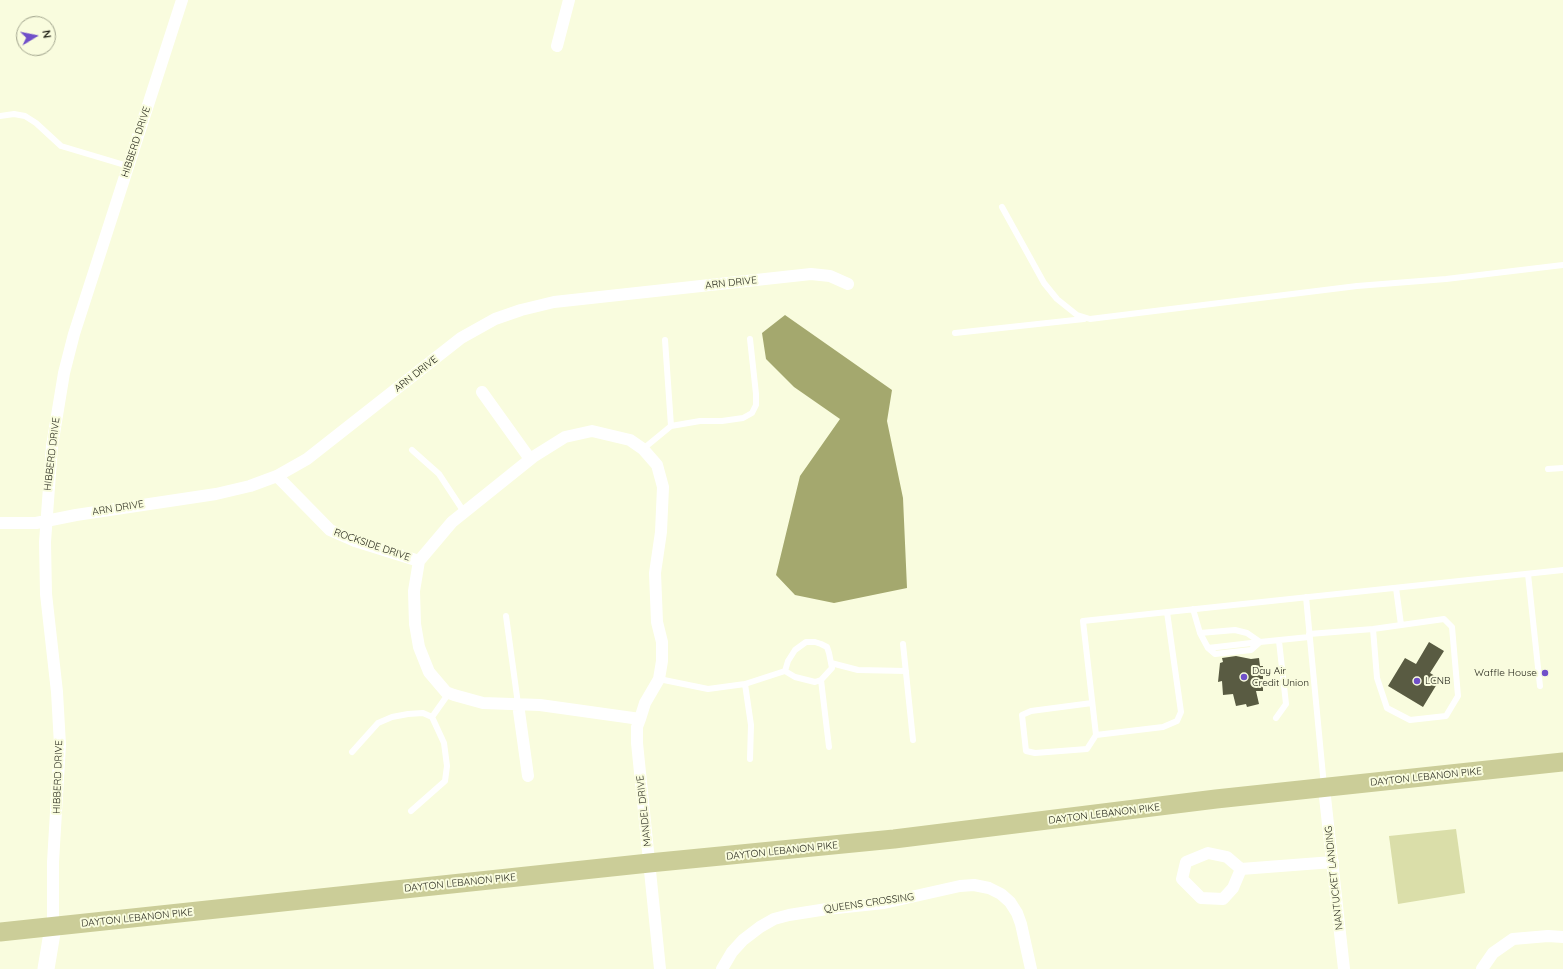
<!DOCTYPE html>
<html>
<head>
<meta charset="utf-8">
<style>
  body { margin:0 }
  #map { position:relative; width:1563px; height:969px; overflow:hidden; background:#f9fcde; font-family:Quicksand,sans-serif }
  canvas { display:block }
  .north { position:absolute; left:16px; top:16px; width:40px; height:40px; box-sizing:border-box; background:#f9fcde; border:1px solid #a1a48d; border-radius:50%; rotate:80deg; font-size:11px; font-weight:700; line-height:16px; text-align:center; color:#1e1f14 }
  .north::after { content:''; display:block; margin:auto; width:14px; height:18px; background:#7050c9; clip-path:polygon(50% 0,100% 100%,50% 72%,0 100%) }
</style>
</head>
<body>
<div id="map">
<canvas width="1563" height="969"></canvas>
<div class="north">N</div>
</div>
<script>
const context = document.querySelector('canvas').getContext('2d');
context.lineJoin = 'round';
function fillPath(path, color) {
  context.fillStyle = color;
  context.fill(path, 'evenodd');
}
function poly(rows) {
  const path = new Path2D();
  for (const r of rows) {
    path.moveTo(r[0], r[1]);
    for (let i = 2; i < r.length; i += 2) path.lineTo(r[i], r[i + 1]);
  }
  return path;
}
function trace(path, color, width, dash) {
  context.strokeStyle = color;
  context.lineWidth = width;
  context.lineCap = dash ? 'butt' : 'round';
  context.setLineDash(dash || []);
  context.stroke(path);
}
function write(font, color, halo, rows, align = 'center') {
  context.font = font + ' Quicksand,sans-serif';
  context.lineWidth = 4;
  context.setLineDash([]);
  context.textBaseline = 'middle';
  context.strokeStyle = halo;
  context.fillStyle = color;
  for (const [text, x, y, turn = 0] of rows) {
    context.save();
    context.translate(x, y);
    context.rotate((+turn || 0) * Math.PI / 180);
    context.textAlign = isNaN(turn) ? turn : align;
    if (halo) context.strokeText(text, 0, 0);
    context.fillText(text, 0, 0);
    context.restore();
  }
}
fillPath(poly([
  [1456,829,1465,893,1398,904,1389,836]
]), '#dadea9');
fillPath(poly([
  [785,315,892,390,887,421,903,498,907,588,834,603,795,595,776,575,800,476,840,419,794,387,766,359,762,333]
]), '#a4a86e');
fillPath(poly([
  [1429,642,1444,651,1430,673,1440,679,1423,707,1388,686,1405,658,1416,664],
  [1236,656,1251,659,1259,658,1260,666,1263,666,1263,691,1256,691,1259,704,1247,707,1246,704,1236,706,1233,694,1223,695,1222,681,1218,682,1220,663,1223,662,1222,658]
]), '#595b42');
trace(poly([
  [0,116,14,114,25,116,36,123,61,146,128,166],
  [1002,207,1044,283,1057,299,1077,315,1090,319,1357,286,1446,279,1563,265],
  [955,333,1084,319],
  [665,340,671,426],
  [643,449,671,426,700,421,722,421,743,418,752,413,756,405,756,394,750,339],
  [412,450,439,474,464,512],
  [1548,469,1563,468],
  [1528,574,1540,686],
  [1396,588,1401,625],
  [1306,597,1324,786],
  [1193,609,1200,633,1235,630,1247,633,1260,642,1309,637],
  [1167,612,1181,712,1177,721,1163,727,1096,735,1083,621,1563,570],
  [506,616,518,704],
  [1200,633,1208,648,1260,642],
  [1309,634,1373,629,1444,619,1452,627,1458,696,1446,716,1410,720,1387,708,1377,678,1373,629],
  [903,644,913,740],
  [1208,648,1215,654,1251,650,1260,642],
  [831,663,858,670,906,671],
  [659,679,708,689,745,684,785,671,788,661,795,650,806,642,815,642,821,644,827,647,829,653,832,668,821,680,815,682,795,677,785,671],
  [821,680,829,747],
  [745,684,751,725,750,759],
  [1092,703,1031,711,1022,715,1026,751,1035,753,1087,749,1096,735],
  [1276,718,1286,704,1279,641],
  [352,752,378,723,392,717,408,714,423,713,432,717],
  [411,811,445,781,447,766,444,743,432,717,449,693]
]), '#fff', 6);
trace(poly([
  [557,46,569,0],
  [482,392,530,459],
  [277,476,330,530,355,541,419,561],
  [0,523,36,523,76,515,216,494,250,486,277,476,307,459,461,338,495,319,521,310,554,302,811,274,830,276,848,284],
  [518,704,528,776],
  [640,719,540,705,483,703,454,695,446,692,429,672,419,647,415,624,414,591,419,561,452,522,533,457,565,437,592,431,630,440,643,449,657,465,663,487,661,532,655,573,657,622,662,642,662,661,659,679,645,703,640,719,637,727,637,743,660,969],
  [1324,788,1344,969],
  [1241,869,1233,888,1223,899,1201,898,1182,879,1186,862,1208,853,1227,857,1241,869,1333,862],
  [53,927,53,862,60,745,57,692,46,594,45,542,52,446,64,373,74,334,182,0],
  [722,969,732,952,743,940,760,927,774,919,789,915,827,909,884,903,960,886,974,885,989,888,1001,894,1010,902,1017,913,1021,924,1031,969],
  [1482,969,1493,953,1513,939,1548,936,1563,937]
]), '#fff', 12);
trace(poly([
  [46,969,53,927]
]), '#fff', 17);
trace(poly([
  [0,932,649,863,894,839,1216,799,1563,762]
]), '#cbcd98', 19);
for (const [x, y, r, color] of [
  [1545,673,4,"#7050c9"],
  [1244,677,4,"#7050c9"],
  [1417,681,4,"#7050c9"]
]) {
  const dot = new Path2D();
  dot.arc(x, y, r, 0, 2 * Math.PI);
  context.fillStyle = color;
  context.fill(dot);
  trace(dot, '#f9fcde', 1.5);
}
write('10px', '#1e1f14', '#f9fcde', [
  ["HIBBERD DRIVE",136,142,-72],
  ["ARN DRIVE",731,283,-6],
  ["ARN DRIVE",416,374,-38],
  ["HIBBERD DRIVE",52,454,-83],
  ["ARN DRIVE",118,508,-9],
  ["ROCKSIDE DRIVE",372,545,19],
  ["HIBBERD DRIVE",58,777,-88],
  ["DAYTON LEBANON PIKE",1426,777,-6],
  ["MANDEL DRIVE",644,811,-96],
  ["DAYTON LEBANON PIKE",1104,814,-7],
  ["DAYTON LEBANON PIKE",782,851,-6],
  ["NANTUCKET LANDING",1334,878,-96],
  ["DAYTON LEBANON PIKE",460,883,-6],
  ["QUEENS CROSSING",869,903,-8],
  ["DAYTON LEBANON PIKE",137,918,-6]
]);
write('10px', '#1e1f14', '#f9fcde', [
  ["Day Air",1252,671],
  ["Credit Union",1252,683],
  ["Waffle House",1537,673,"right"],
  ["LCNB",1425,681]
], 'left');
</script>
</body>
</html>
